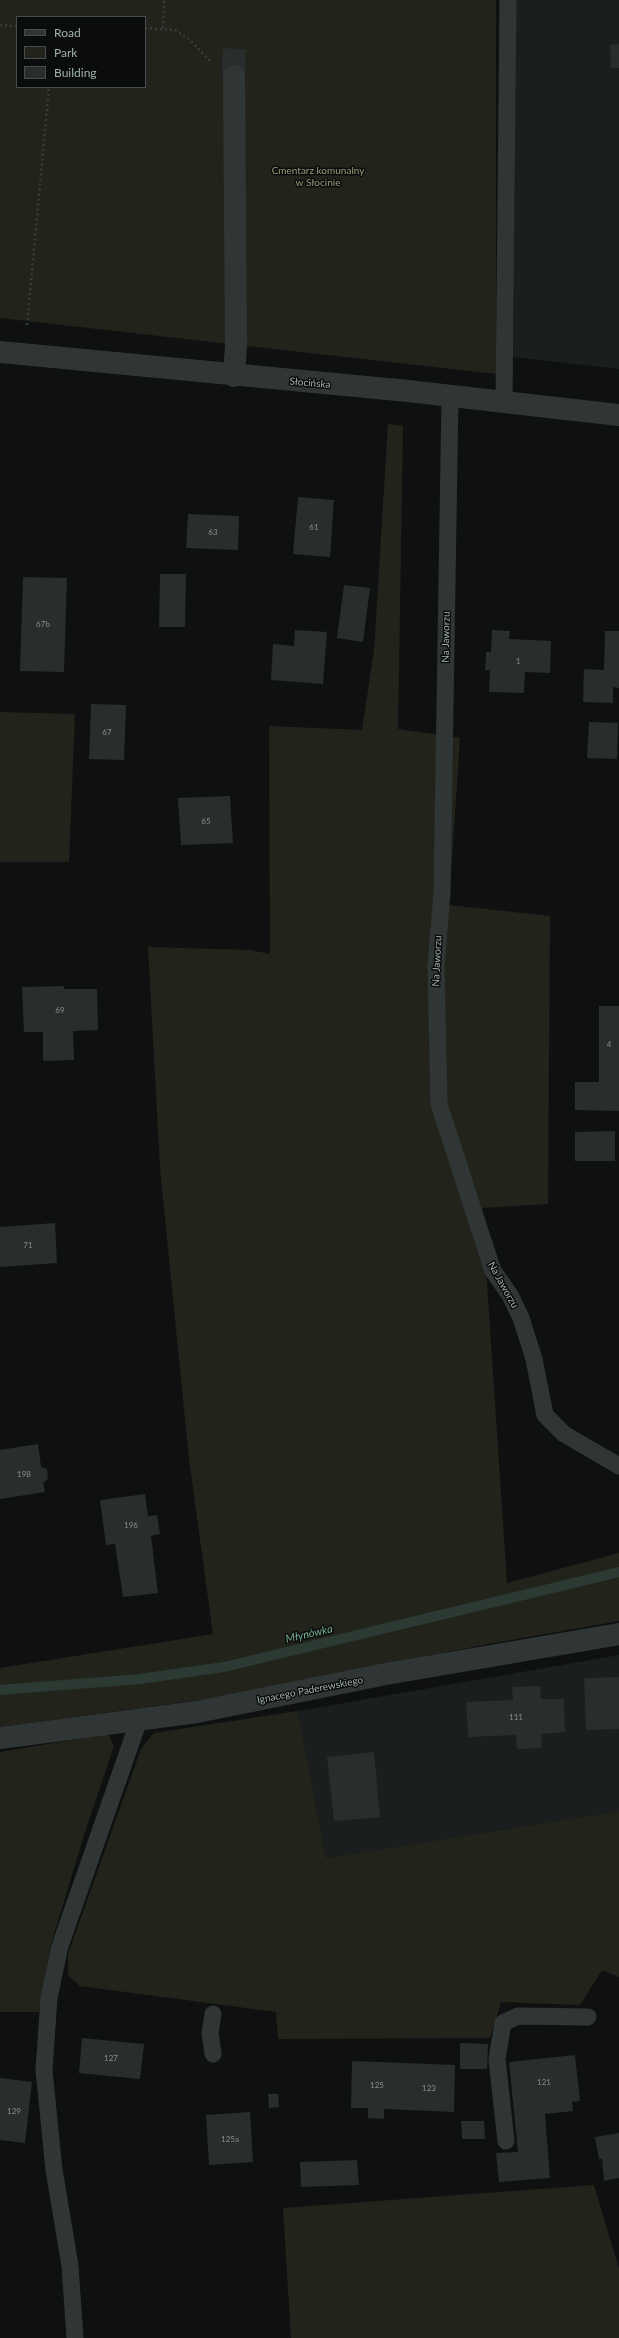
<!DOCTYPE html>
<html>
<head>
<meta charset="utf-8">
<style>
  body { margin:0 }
  #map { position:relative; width:619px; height:2338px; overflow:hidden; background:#0f1111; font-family:Lato,sans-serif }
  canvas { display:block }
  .legend { position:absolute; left:16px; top:16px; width:130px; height:72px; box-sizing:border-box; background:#0b0c0c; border:1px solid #474e4d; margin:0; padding:5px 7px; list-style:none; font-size:12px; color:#a0b2ae }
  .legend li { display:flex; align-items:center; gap:8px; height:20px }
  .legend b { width:20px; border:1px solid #474e4d }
</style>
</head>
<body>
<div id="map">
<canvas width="619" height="2338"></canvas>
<ul class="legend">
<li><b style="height:5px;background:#303636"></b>Road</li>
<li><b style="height:11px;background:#22241c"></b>Park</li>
<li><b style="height:11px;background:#2a2d2d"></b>Building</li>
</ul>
</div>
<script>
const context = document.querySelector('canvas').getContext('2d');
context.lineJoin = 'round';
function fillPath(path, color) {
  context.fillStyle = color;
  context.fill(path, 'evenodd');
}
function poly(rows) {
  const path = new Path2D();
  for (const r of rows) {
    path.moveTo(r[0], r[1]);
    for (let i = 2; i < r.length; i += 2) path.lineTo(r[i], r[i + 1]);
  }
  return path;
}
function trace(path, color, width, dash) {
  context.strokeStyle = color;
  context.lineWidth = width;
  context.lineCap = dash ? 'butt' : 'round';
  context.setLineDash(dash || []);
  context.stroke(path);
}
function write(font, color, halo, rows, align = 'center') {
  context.font = font + ' Lato,sans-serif';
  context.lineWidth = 3;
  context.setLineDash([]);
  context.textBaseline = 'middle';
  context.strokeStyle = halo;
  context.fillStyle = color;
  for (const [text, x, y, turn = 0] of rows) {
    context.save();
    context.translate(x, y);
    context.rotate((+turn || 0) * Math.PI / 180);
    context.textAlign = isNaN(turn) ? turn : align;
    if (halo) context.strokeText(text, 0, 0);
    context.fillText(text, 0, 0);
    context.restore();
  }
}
fillPath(poly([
  [516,0,619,0,619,369,513,357],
  [619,1655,619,1811,326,1858,298,1711]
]), '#1b1e1e');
fillPath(poly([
  [0,0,496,0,496,374,0,318],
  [17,17,145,17,145,87,17,87],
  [388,424,403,426,398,729,460,738,449,905,550,916,548,1204,482,1208,507,1583,619,1553,619,1621,488,1644,222,1697,0,1727,0,1668,213,1634,189,1459,160,1168,148,947,250,950,270,954,269,726,362,730,374,650],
  [0,712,75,714,69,862,0,862],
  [298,1711,326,1858,619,1811,619,1977,602,1970,580,2005,501,2002,490,2038,278,2039,276,2012,80,1986,68,1975,68,1954,141,1749,154,1733],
  [108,1734,114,1746,85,1832,51,1944,39,2012,0,2012,0,1752],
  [594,2185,619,2269,619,2338,291,2338,283,2208]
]), '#22241c');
trace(poly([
  [0,1690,140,1679,224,1667,619,1572]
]), '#2b3b34', 10);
fillPath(poly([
  [619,44,619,68,611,68,610,45],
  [223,48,246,50,245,77,222,76],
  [298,497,334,500,330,557,293,554],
  [188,514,239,516,238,550,186,548],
  [160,574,186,574,185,627,159,627],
  [23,577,67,578,64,672,20,671],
  [344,585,370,588,363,642,337,638],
  [295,630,327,632,323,684,271,680,273,644,294,646],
  [492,630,510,631,509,639,551,641,550,673,525,672,524,693,489,692,490,670,485,670,486,652,491,652],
  [605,631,619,631,619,688,613,687,613,703,583,702,584,669,604,670],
  [91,704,126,705,124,760,89,759],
  [589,722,618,723,617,759,587,758],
  [230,796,233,843,181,845,178,798],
  [64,986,64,989,97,989,98,1030,73,1031,74,1060,43,1061,43,1032,24,1032,22,987],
  [599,1006,619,1006,619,1111,575,1110,575,1082,599,1082],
  [615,1131,615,1161,575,1161,575,1132],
  [55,1223,57,1263,0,1267,0,1227],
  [38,1444,41,1467,47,1469,48,1479,43,1483,45,1492,0,1499,0,1450],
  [145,1494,148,1516,157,1515,160,1534,151,1536,158,1593,123,1597,115,1544,106,1545,100,1500],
  [619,1677,619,1729,586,1730,584,1678],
  [540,1686,541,1699,564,1699,565,1732,541,1734,542,1748,517,1749,516,1735,468,1737,466,1702,513,1700,512,1687],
  [374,1752,380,1817,334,1821,327,1757],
  [82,2038,144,2044,140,2079,79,2073],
  [460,2043,488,2044,487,2069,460,2069],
  [575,2055,580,2101,572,2102,573,2111,545,2114,550,2178,499,2182,496,2153,518,2152,509,2062],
  [352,2061,455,2065,454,2112,384,2109,384,2119,368,2118,368,2108,351,2108],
  [0,2078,32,2082,25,2143,0,2140],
  [268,2094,278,2094,279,2107,269,2108],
  [250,2112,253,2162,209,2165,206,2115],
  [461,2121,484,2121,485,2139,462,2139],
  [619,2133,619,2178,604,2181,602,2159,599,2159,595,2137],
  [357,2160,359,2185,301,2187,300,2162]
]), '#2a2d2d');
trace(poly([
  [0,25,17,26],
  [145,28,175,30,189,39,210,61],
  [163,28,164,0],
  [27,325,49,87]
]), '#363d3c', 2.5, [2, 3]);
trace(poly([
  [450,396,442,893,436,966,439,1104,493,1271,510,1295,521,1318,534,1359,545,1415,564,1434,619,1466],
  [504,402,508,0],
  [213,2014,210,2033,213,2054],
  [506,2141,497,2059,503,2023,518,2016,588,2017],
  [75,2338,70,2266,54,2170,44,2070,49,1998,60,1946,139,1720]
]), '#303636', 17);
trace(poly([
  [234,76,236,346,234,376]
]), '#303636', 22);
trace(poly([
  [0,1738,197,1712,386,1674,619,1634]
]), '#303636', 22);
trace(poly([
  [0,352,408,391,619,415]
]), '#303636', 22);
write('8px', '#82918e', null, [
  ["61",314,527],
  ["63",213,532],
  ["67b",43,624],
  ["1",518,661],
  ["67",107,732],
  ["65",206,821],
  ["69",60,1010],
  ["4",609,1044],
  ["71",28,1245],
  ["198",24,1474],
  ["196",131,1525],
  ["111",516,1717],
  ["127",111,2058],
  ["121",544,2082],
  ["125",377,2085],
  ["123",429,2088],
  ["129",14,2111],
  ["125a",230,2139]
]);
write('10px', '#989e76', '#0b0c0c', [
  ["Cmentarz komunalny",318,171],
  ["w Słocinie",318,183]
]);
write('10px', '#a0b2ae', '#0b0c0c', [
  ["Słocińska",310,383,5],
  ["Na Jaworzu",446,637,-89],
  ["Na Jaworzu",437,961,-87],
  ["Na Jaworzu",503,1285,61],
  ["Ignacego Paderewskiego",310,1690,-11]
]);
write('italic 11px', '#76af96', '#0b0c0c', [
  ["Młynówka",309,1634,-13]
]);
</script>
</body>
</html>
